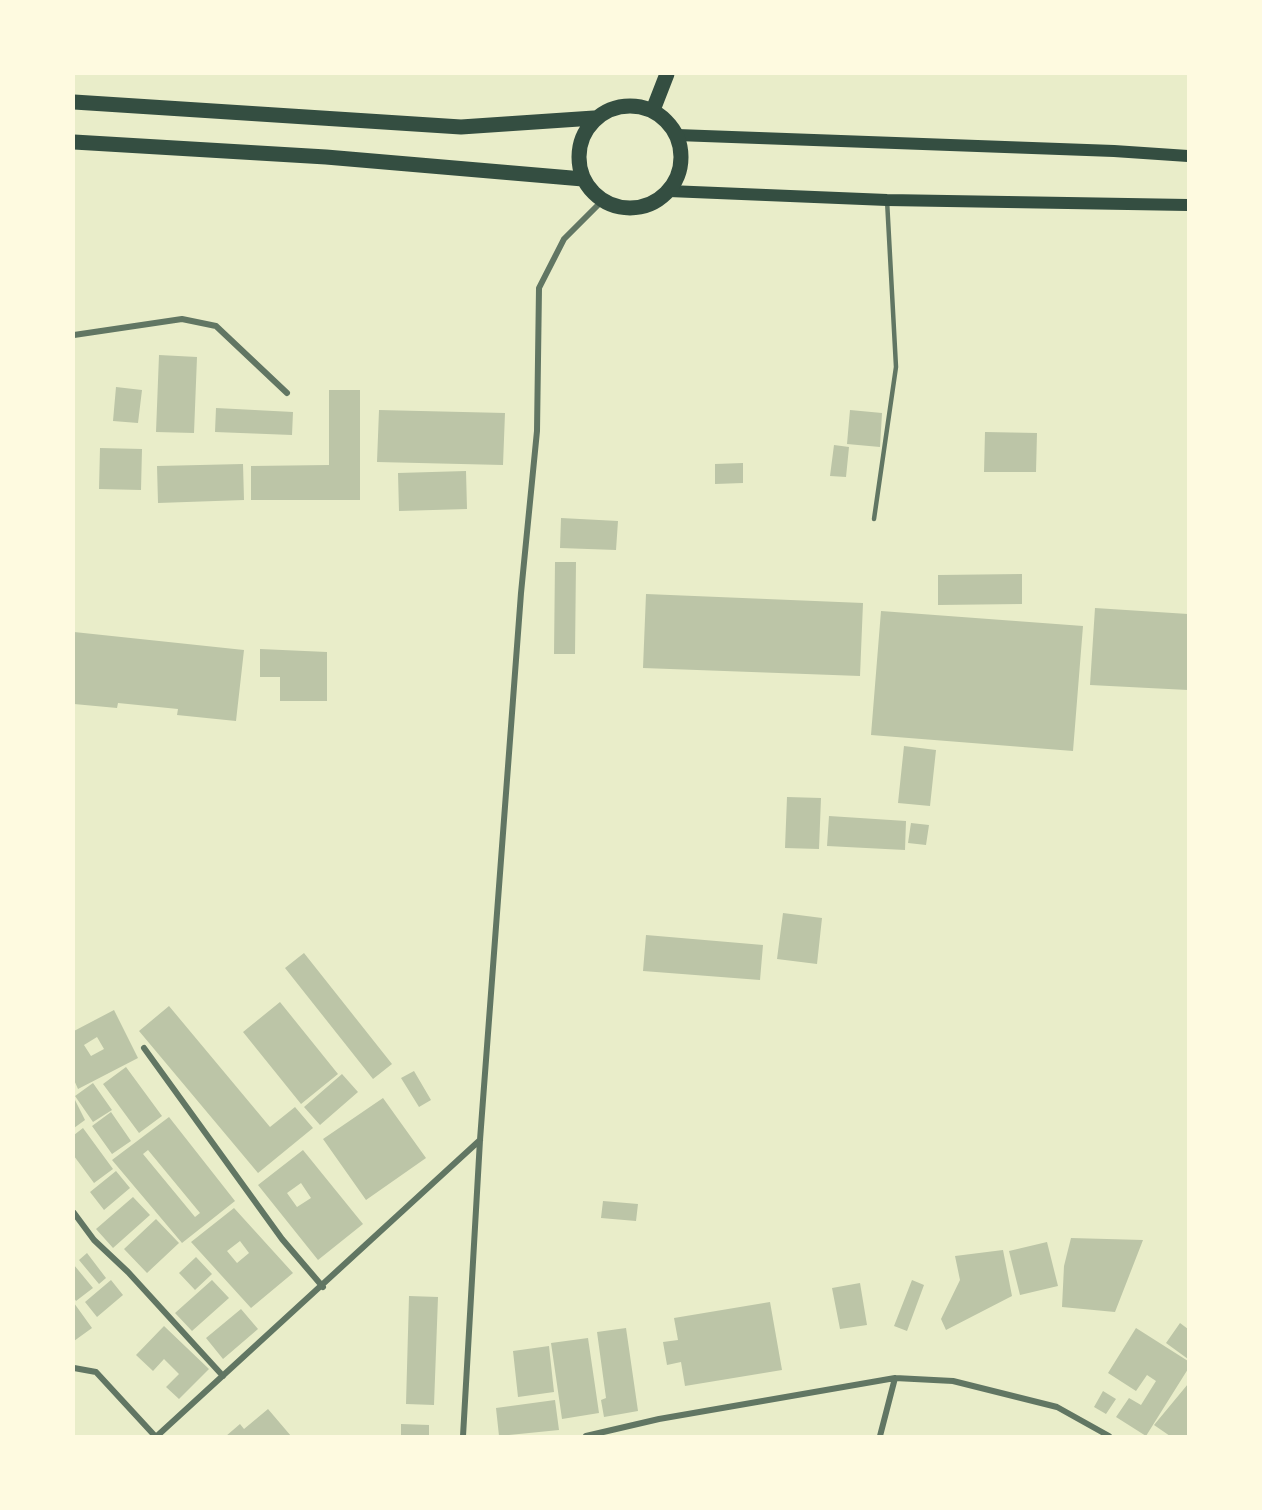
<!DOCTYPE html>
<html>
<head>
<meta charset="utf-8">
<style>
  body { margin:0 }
  #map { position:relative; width:1262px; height:1510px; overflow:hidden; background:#e9edc9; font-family:Barlow,sans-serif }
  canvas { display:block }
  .frame { position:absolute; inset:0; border:75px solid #fefae0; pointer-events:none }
</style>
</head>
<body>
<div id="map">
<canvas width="1262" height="1510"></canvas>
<div class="frame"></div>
</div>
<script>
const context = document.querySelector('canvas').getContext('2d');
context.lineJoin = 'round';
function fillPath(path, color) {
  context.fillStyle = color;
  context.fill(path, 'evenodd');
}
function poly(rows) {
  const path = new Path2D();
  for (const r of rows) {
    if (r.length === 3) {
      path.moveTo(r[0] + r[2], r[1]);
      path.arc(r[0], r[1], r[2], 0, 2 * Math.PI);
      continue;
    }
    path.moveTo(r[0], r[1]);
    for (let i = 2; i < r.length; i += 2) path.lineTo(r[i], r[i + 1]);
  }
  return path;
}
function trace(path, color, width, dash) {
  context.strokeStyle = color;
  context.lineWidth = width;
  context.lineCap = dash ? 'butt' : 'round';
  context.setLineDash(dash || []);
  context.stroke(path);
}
fillPath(poly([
  [159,355,197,357,194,433,156,432],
  [116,387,142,390,138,423,113,421],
  [329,390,360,390,360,500,251,500,251,466,329,465],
  [216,408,293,412,292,435,215,432],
  [379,410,505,413,503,465,377,462],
  [850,410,882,413,880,447,847,444],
  [985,432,1037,433,1036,472,984,472],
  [834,445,849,447,846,477,830,476],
  [100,448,142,449,141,490,99,489],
  [743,463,743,483,715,484,715,464],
  [243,464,244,500,158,503,157,466],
  [466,471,467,509,399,511,398,473],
  [561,518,618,521,616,550,560,548],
  [555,562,576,562,575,654,554,654],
  [1022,574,1022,604,938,605,938,575],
  [646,594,863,603,860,676,643,668],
  [1095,608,1188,614,1188,690,1090,685],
  [881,611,1083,626,1073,751,871,735],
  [74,632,244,650,236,721,177,715,178,709,118,703,117,708,74,704],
  [260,649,327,652,327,701,280,701,280,677,260,677],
  [904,746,936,750,930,806,898,803],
  [787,797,821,798,819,849,785,848],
  [829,816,906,821,905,850,827,846],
  [911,823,929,825,926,845,908,843],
  [783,913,822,918,817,964,777,959],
  [646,935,763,945,760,980,643,971],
  [304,953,392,1064,373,1079,285,968],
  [280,1002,338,1074,301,1104,243,1032],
  [169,1006,270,1127,295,1107,313,1128,258,1173,139,1031],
  [114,1010,138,1058,78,1089,74,1080,74,1031],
  [97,1037,104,1049,91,1056,84,1045],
  [126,1067,162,1116,139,1133,103,1084],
  [414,1071,431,1100,419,1107,401,1078],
  [342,1074,358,1092,320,1125,304,1107],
  [93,1083,112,1110,93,1122,75,1096],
  [74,1098,85,1120,74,1128],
  [383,1098,426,1158,366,1200,323,1139],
  [111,1112,131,1141,112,1154,92,1126],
  [169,1117,235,1201,182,1243,112,1160],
  [148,1150,200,1213,195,1217,143,1154],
  [83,1128,113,1169,94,1183,74,1156,74,1135],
  [303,1150,363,1224,318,1260,258,1185],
  [301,1183,311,1198,297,1207,287,1193],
  [116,1171,130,1188,104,1210,90,1192],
  [133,1197,150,1215,113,1248,96,1229],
  [603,1201,638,1204,636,1221,601,1218],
  [234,1208,293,1273,251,1308,191,1242],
  [240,1241,249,1253,237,1263,227,1251],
  [156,1219,179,1243,147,1273,124,1249],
  [1071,1238,1143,1240,1115,1312,1062,1307,1064,1266],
  [1047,1242,1058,1286,1020,1295,1009,1251],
  [1003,1250,1012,1296,946,1330,941,1319,960,1280,955,1256],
  [87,1253,106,1278,99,1284,79,1260],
  [196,1257,212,1274,195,1290,179,1273],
  [74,1265,93,1288,76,1301,74,1298],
  [111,1280,123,1295,97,1317,85,1302],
  [212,1280,229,1298,192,1331,175,1313],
  [912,1280,924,1285,907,1331,894,1326],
  [860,1283,867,1325,840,1329,832,1288],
  [409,1296,438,1297,434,1405,406,1404],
  [770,1302,782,1370,685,1386,681,1362,667,1365,663,1342,678,1340,674,1318],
  [74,1303,92,1328,74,1341],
  [241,1309,258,1329,223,1359,206,1338],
  [1180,1323,1188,1329,1188,1359,1166,1343],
  [164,1326,209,1369,179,1399,166,1387,179,1374,164,1359,153,1371,136,1355],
  [626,1328,638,1411,604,1417,601,1400,606,1398,597,1332],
  [1136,1328,1188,1361,1188,1369,1146,1436,1116,1417,1129,1398,1141,1405,1156,1381,1147,1375,1136,1391,1108,1373],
  [588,1338,599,1413,562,1419,551,1343],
  [549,1346,554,1392,518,1397,513,1351],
  [1188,1384,1188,1434,1186,1436,1170,1436,1154,1425],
  [1103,1391,1116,1399,1106,1414,1094,1407],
  [555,1400,559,1430,499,1436,496,1408],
  [268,1409,291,1436,226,1436,240,1424,244,1429],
  [401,1424,429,1425,429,1436,401,1436]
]), '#bcc5a7');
trace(poly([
  [874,519,896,367,887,200]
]), '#617663', 4.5);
trace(poly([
  [74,335,182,319,216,326,287,393],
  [144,1048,282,1239,323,1287],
  [74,1213,94,1240,128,1272,223,1376],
  [74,1368,96,1372,155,1436],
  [157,1436,480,1140],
  [463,1436,480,1140,521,593,537,431,539,288,564,239,602,201],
  [586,1436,659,1419,895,1378,953,1381,1057,1407,1109,1436],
  [880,1436,895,1378]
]), '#617663', 6);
trace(poly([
  [677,135,1114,151,1188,156],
  [669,191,887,200,1188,205]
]), '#344e41', 12);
trace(poly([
  [74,102,461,127,594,118],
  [630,157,51],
  [653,110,667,74],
  [74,142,326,157,583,179]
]), '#344e41', 15);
</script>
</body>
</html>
